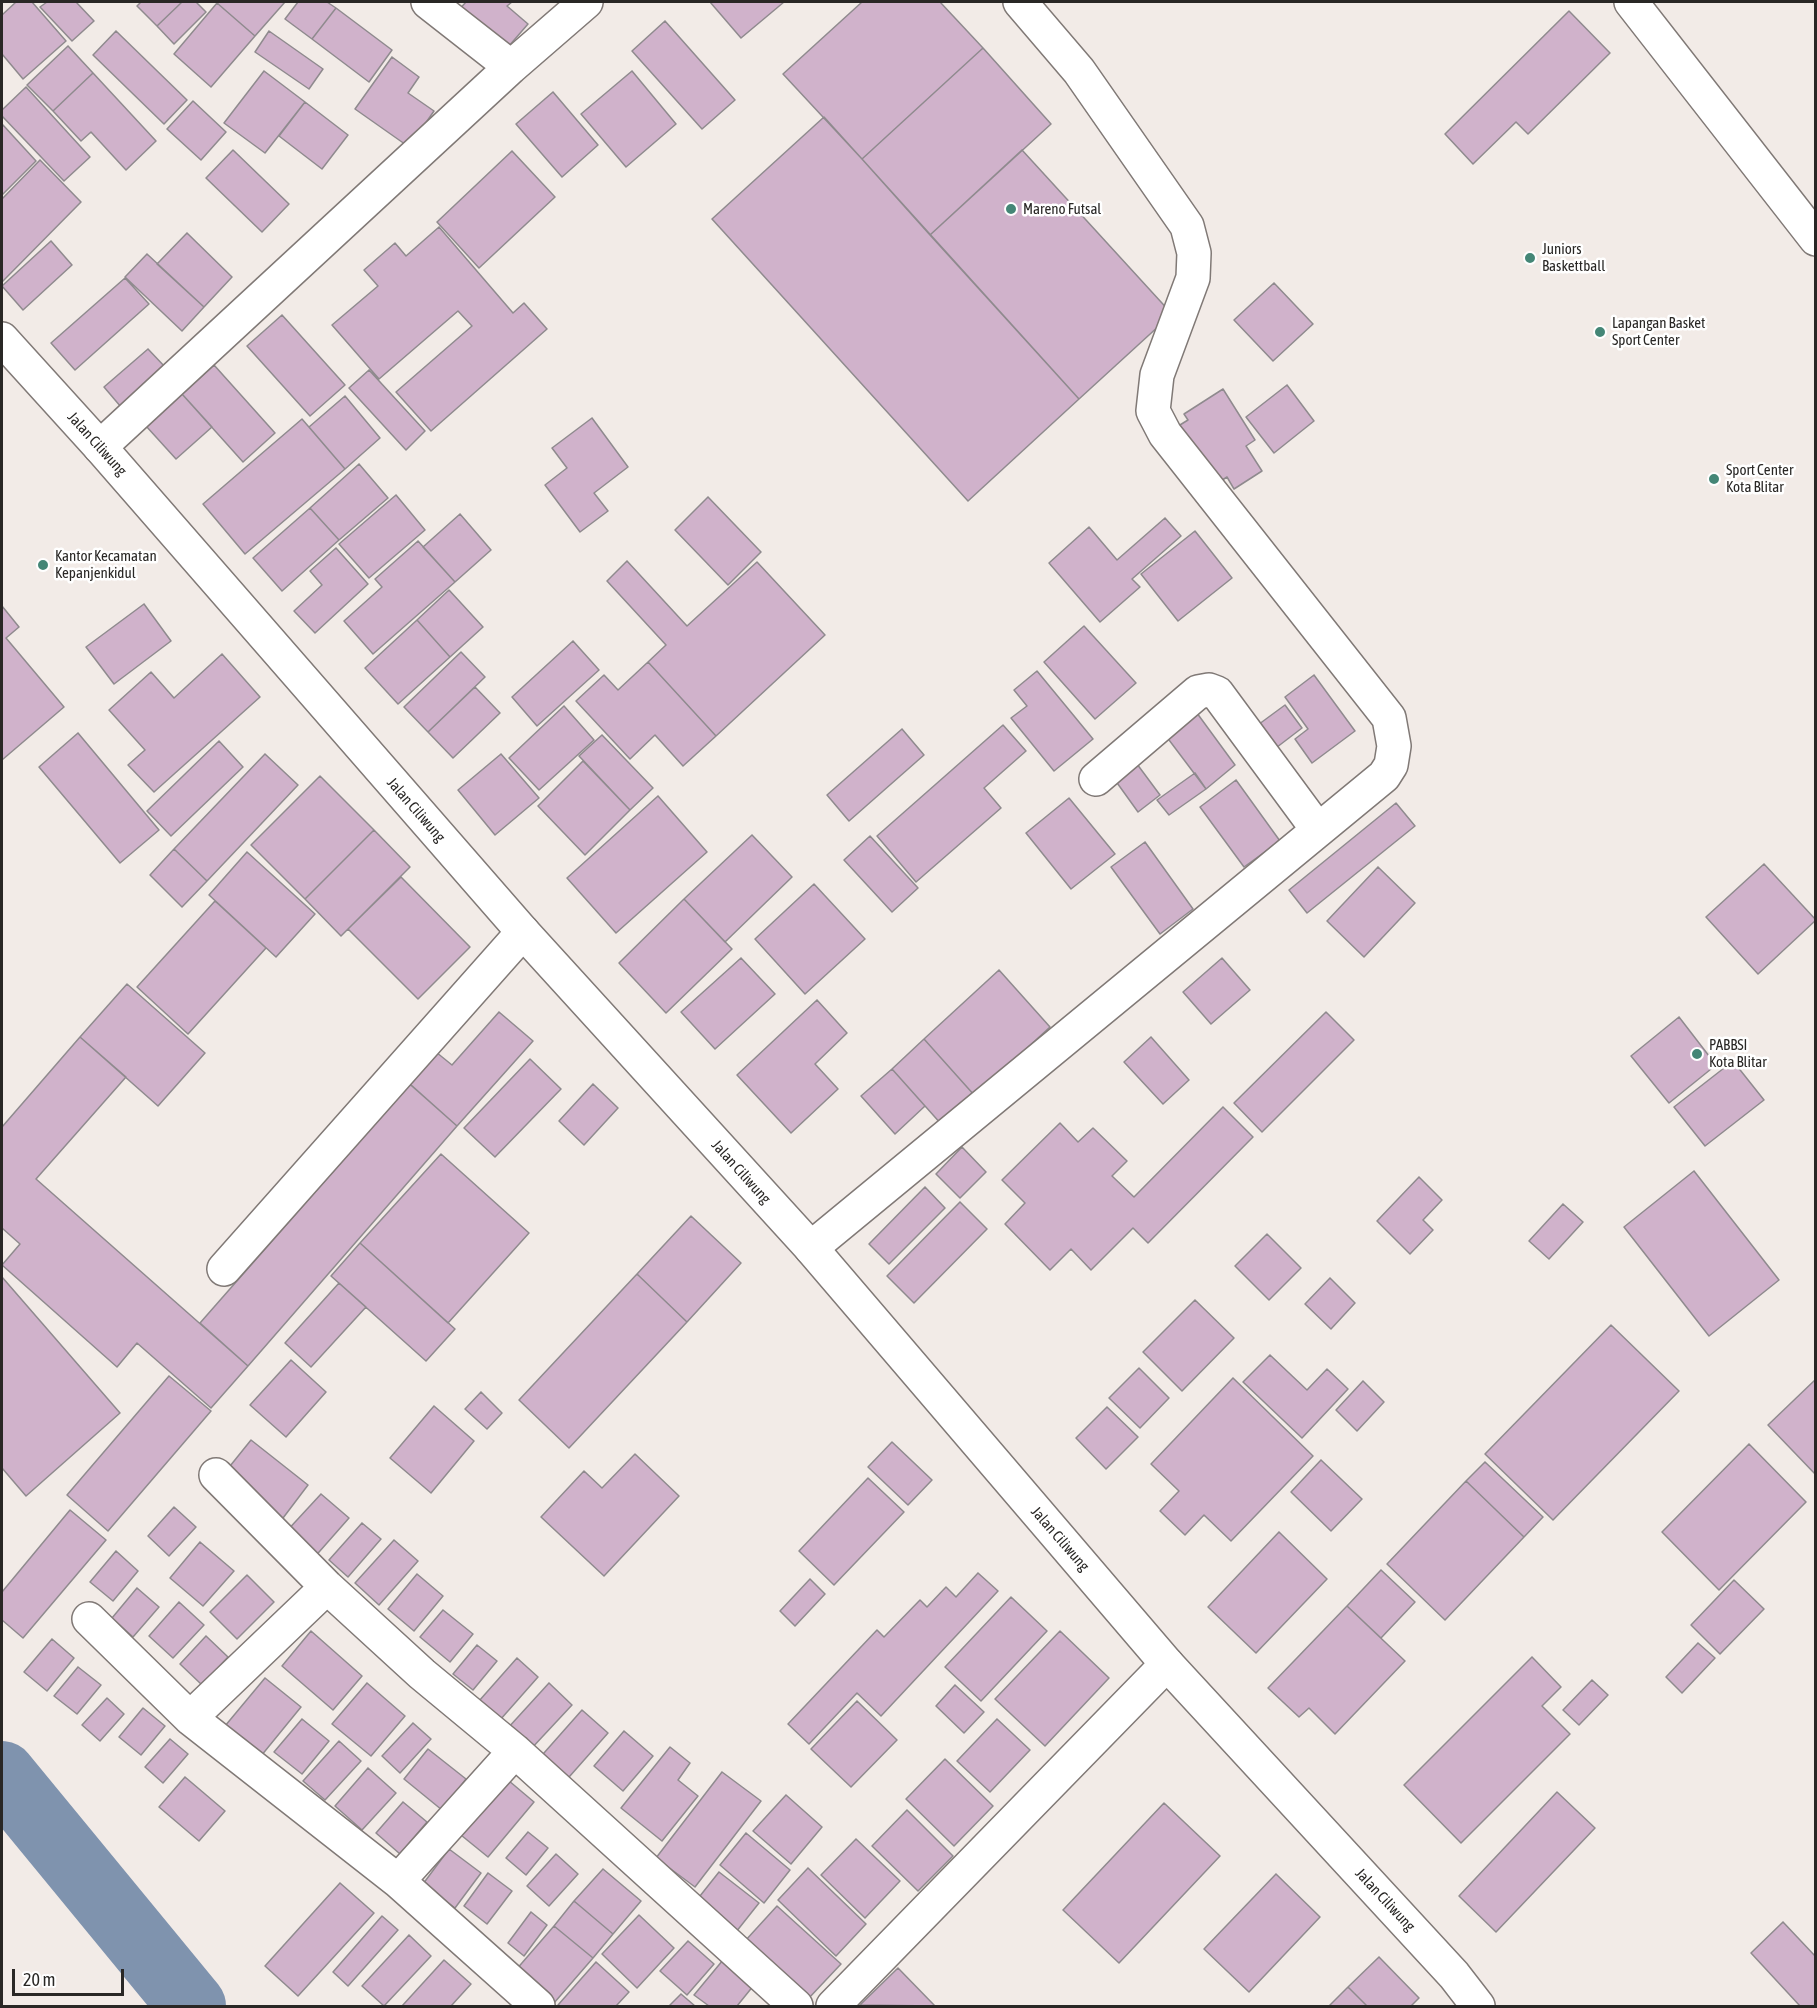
<!DOCTYPE html>
<html>
<head>
<meta charset="utf-8">
<style>
  body { margin:0 }
  #map { position:relative; width:1817px; height:2008px; overflow:hidden; background:#f2ebe7; font-family:"Asap Condensed",sans-serif }
  canvas { display:block }
  .frame { position:absolute; inset:0; border:3px solid #292725; pointer-events:none }
  .scale { position:absolute; left:12px; top:1969px; width:112px; height:27px; box-sizing:border-box; border:3px solid #292725; border-top:0; padding-left:8px; font-size:18px; line-height:21px; white-space:nowrap; color:#292725; -webkit-text-stroke:4px #fff; paint-order:stroke }
</style>
</head>
<body>
<div id="map">
<canvas width="1817" height="2008"></canvas>
<div class="frame"></div>
<div class="scale">20 m</div>
</div>
<script>
const context = document.querySelector('canvas').getContext('2d');
context.lineJoin = 'round';
function poly(rows) {
  const path = new Path2D();
  for (const r of rows) {
    path.moveTo(r[0], r[1]);
    for (let i = 2; i < r.length; i += 2) path.lineTo(r[i], r[i + 1]);
  }
  return path;
}
function trace(path, color, width, dash) {
  context.strokeStyle = color;
  context.lineWidth = width;
  context.lineCap = dash ? 'butt' : 'round';
  context.setLineDash(dash || []);
  context.stroke(path);
}
function fillPath(path, color) {
  context.fillStyle = color;
  context.fill(path, 'evenodd');
}
function write(font, color, halo, rows, align = 'center') {
  context.font = font + ' "Asap Condensed",sans-serif';
  context.lineWidth = 5;
  context.setLineDash([]);
  context.textBaseline = 'middle';
  context.strokeStyle = halo;
  context.fillStyle = color;
  for (const [text, x, y, turn = 0] of rows) {
    context.save();
    context.translate(x, y);
    context.rotate((+turn || 0) * Math.PI / 180);
    context.textAlign = isNaN(turn) ? turn : align;
    if (halo) context.strokeText(text, 0, 0);
    context.fillText(text, 0, 0);
    context.restore();
  }
}
trace(poly([
  [2,1775,192,2006]
]), '#7f93ae', 68);
const building = poly([
  [16,2,32,2,66,41,23,79,2,54,2,15,16,2],
  [47,2,76,2,94,21,72,41,40,7,47,2],
  [141,2,182,2,157,26,137,6,141,2],
  [182,2,196,2,206,12,174,44,157,26,182,2],
  [219,2,285,2,255,36,217,3,219,2],
  [298,2,327,2,336,8,312,39,285,19,298,2],
  [466,2,512,2,507,6,528,24,502,54,456,13,466,2],
  [710,2,784,2,741,38,710,2],
  [862,2,940,2,983,48,862,159,783,74,862,2],
  [217,3,255,36,211,87,174,54,217,3],
  [336,8,392,50,369,82,312,39,336,8],
  [1569,11,1610,53,1528,134,1516,122,1473,164,1445,134,1569,11],
  [665,21,735,100,702,129,632,51,665,21],
  [116,31,187,100,164,124,93,55,116,31],
  [269,31,323,69,309,89,255,52,269,31],
  [68,46,93,73,53,111,27,85,68,46],
  [983,48,1051,124,930,235,862,159,983,48],
  [392,57,419,77,408,93,434,111,409,147,355,109,392,57],
  [264,71,305,102,265,153,224,123,264,71],
  [632,71,676,124,626,167,581,114,632,71],
  [93,73,156,141,126,170,91,132,81,141,53,111,93,73],
  [26,87,90,157,64,181,2,116,2,110,26,87],
  [553,92,598,145,562,177,516,124,553,92],
  [193,101,226,132,201,160,167,129,193,101],
  [305,102,348,135,322,169,279,136,305,102],
  [824,117,1079,399,968,501,712,219,824,117],
  [3,125,36,161,2,195,2,127,3,125],
  [233,150,289,204,262,232,206,178,233,150],
  [1022,150,1172,314,1079,399,930,235,1022,150],
  [512,151,555,197,479,268,437,222,512,151],
  [40,160,81,202,2,282,2,199,40,160],
  [439,227,513,313,524,303,547,329,431,431,396,392,472,326,458,311,379,379,332,325,378,286,364,270,395,243,406,256,439,227],
  [187,233,232,277,204,307,157,264,187,233],
  [51,241,72,265,23,310,2,286,51,241],
  [147,254,204,307,182,331,125,277,147,254],
  [125,278,149,304,75,370,51,343,125,278],
  [1274,283,1313,324,1273,361,1234,320,1274,283],
  [282,315,345,385,310,416,247,346,282,315],
  [148,349,166,368,121,407,104,387,148,349],
  [214,365,275,433,243,462,182,394,214,365],
  [369,370,425,431,406,450,349,388,369,370],
  [1287,385,1314,421,1274,453,1246,417,1287,385],
  [1223,389,1255,440,1246,446,1262,471,1234,489,1227,477,1213,486,1175,428,1188,420,1184,414,1223,389],
  [182,394,212,427,176,459,146,426,182,394],
  [345,396,380,438,345,469,309,427,345,396],
  [592,418,628,467,594,493,608,511,580,532,545,485,567,468,552,448,592,418],
  [302,419,345,469,245,554,203,504,302,419],
  [359,464,388,498,339,540,310,508,359,464],
  [396,495,425,530,369,578,339,544,396,495],
  [708,497,761,552,728,585,675,530,708,497],
  [310,508,339,540,282,591,253,558,310,508],
  [460,514,491,550,455,582,423,547,460,514],
  [1165,518,1181,536,1132,579,1140,587,1100,622,1049,563,1089,527,1117,560,1165,518],
  [1195,531,1232,578,1178,621,1141,574,1195,531],
  [418,541,455,582,373,654,344,621,382,587,375,579,418,541],
  [336,548,368,584,315,633,294,611,322,585,310,571,336,548],
  [627,561,687,626,757,562,825,635,716,736,648,662,666,645,607,581,627,561],
  [449,590,483,627,450,657,417,620,449,590],
  [144,604,171,641,114,684,86,647,144,604],
  [2,606,19,627,6,638,64,707,2,760,2,606],
  [417,620,450,657,398,704,365,668,417,620],
  [1084,626,1136,683,1095,719,1044,662,1084,626],
  [573,641,599,670,537,726,512,697,573,641],
  [461,652,485,677,428,732,404,707,461,652],
  [222,654,260,697,154,792,128,765,145,750,109,710,151,672,174,698,222,654],
  [648,662,716,736,683,766,655,735,630,759,576,701,604,675,618,690,648,662],
  [1037,671,1093,739,1054,771,1011,718,1027,706,1014,690,1037,671],
  [1314,675,1355,731,1312,763,1295,739,1308,729,1285,697,1314,675],
  [475,687,500,713,453,758,428,732,475,687],
  [1285,705,1302,728,1268,754,1251,730,1285,705],
  [564,706,594,740,539,790,509,758,564,706],
  [1194,709,1235,765,1206,789,1163,732,1194,709],
  [1003,725,1026,751,984,788,1001,808,916,882,877,836,1003,725],
  [902,729,924,755,849,821,827,795,902,729],
  [78,733,159,830,120,863,39,767,78,733],
  [602,735,653,788,630,810,579,756,602,735],
  [219,741,243,767,171,836,147,811,219,741],
  [265,754,298,785,207,881,174,849,265,754],
  [501,754,539,798,495,835,458,790,501,754],
  [583,761,630,810,585,855,538,806,583,761],
  [1137,764,1160,795,1138,812,1115,780,1137,764],
  [1195,773,1206,789,1169,815,1157,800,1195,773],
  [320,776,374,830,305,899,251,845,320,776],
  [1236,780,1280,841,1244,867,1200,807,1236,780],
  [658,796,707,852,616,933,567,878,658,796],
  [1069,798,1115,854,1071,889,1026,833,1069,798],
  [1396,803,1415,826,1307,913,1289,890,1396,803],
  [374,830,410,867,341,936,305,899,374,830],
  [752,835,792,877,725,942,684,899,752,835],
  [870,836,918,888,892,912,844,860,870,836],
  [1145,842,1193,909,1160,934,1111,867,1145,842],
  [174,849,207,881,182,907,150,875,174,849],
  [247,852,315,914,276,957,209,895,247,852],
  [1764,864,1816,920,1758,974,1706,917,1764,864],
  [1378,867,1415,903,1364,957,1327,921,1378,867],
  [401,877,470,947,418,999,348,929,401,877],
  [814,884,865,939,805,994,755,939,814,884],
  [684,899,732,949,666,1013,619,963,684,899],
  [215,901,266,948,188,1034,137,987,215,901],
  [741,958,775,994,715,1049,681,1012,741,958],
  [1222,958,1250,990,1211,1024,1183,992,1222,958],
  [999,970,1050,1027,975,1096,924,1039,999,970],
  [127,984,205,1053,158,1106,80,1037,127,984],
  [817,1000,847,1033,815,1064,838,1089,791,1133,737,1075,817,1000],
  [499,1012,533,1041,457,1126,404,1079,431,1048,452,1065,499,1012],
  [1326,1012,1354,1040,1262,1132,1234,1103,1326,1012],
  [1679,1017,1716,1065,1669,1103,1631,1056,1679,1017],
  [80,1037,126,1077,36,1179,248,1366,211,1408,137,1343,117,1367,2,1265,20,1244,2,1228,2,1127,80,1037],
  [1151,1037,1189,1080,1163,1104,1124,1062,1151,1037],
  [924,1039,975,1096,942,1125,892,1069,924,1039],
  [530,1059,561,1089,495,1157,464,1128,530,1059],
  [1733,1061,1764,1100,1705,1146,1674,1107,1733,1061],
  [892,1069,925,1106,895,1134,861,1096,892,1069],
  [410,1084,457,1126,248,1366,200,1323,410,1084],
  [593,1084,618,1108,584,1145,559,1121,593,1084],
  [1223,1107,1253,1137,1148,1243,1133,1228,1091,1270,1071,1249,1050,1270,1005,1224,1025,1203,1002,1180,1060,1123,1078,1142,1093,1128,1127,1161,1112,1176,1134,1197,1223,1107],
  [962,1147,986,1172,960,1198,936,1174,962,1147],
  [441,1154,529,1233,448,1323,360,1243,441,1154],
  [1694,1171,1779,1280,1709,1336,1624,1227,1694,1171],
  [1419,1177,1442,1200,1423,1220,1433,1230,1410,1254,1377,1221,1419,1177],
  [925,1187,945,1208,889,1264,869,1244,925,1187],
  [960,1202,987,1229,914,1303,887,1276,960,1202],
  [1563,1204,1583,1222,1549,1259,1529,1241,1563,1204],
  [691,1216,741,1263,687,1322,637,1274,691,1216],
  [1267,1234,1301,1268,1269,1300,1235,1266,1267,1234],
  [360,1243,455,1329,426,1361,331,1276,360,1243],
  [637,1274,687,1322,569,1448,519,1400,637,1274],
  [2,1277,120,1413,26,1496,2,1468,2,1277],
  [1330,1278,1355,1303,1331,1329,1305,1304,1330,1278],
  [339,1283,366,1307,311,1367,285,1343,339,1283],
  [1195,1300,1234,1338,1182,1391,1143,1352,1195,1300],
  [1611,1325,1679,1391,1553,1520,1485,1454,1611,1325],
  [1270,1355,1307,1390,1327,1369,1348,1389,1302,1438,1243,1382,1270,1355],
  [291,1360,326,1392,286,1437,250,1405,291,1360],
  [1139,1368,1169,1398,1140,1428,1109,1398,1139,1368],
  [169,1376,211,1411,108,1531,67,1495,169,1376],
  [1233,1378,1313,1456,1231,1541,1204,1515,1185,1535,1160,1511,1179,1491,1151,1464,1233,1378],
  [1816,1379,1816,1475,1768,1425,1816,1379],
  [1363,1381,1384,1402,1357,1431,1336,1410,1363,1381],
  [481,1392,502,1413,487,1429,465,1409,481,1392],
  [434,1406,474,1441,431,1493,390,1458,434,1406],
  [1107,1407,1138,1437,1106,1469,1076,1438,1107,1407],
  [251,1440,308,1485,280,1522,222,1476,251,1440],
  [892,1442,932,1480,908,1505,868,1467,892,1442],
  [1749,1444,1806,1502,1719,1590,1662,1532,1749,1444],
  [635,1454,679,1496,604,1576,541,1517,584,1471,602,1488,635,1454],
  [1321,1460,1362,1499,1331,1531,1291,1492,1321,1460],
  [1485,1462,1543,1517,1524,1537,1466,1481,1485,1462],
  [868,1478,904,1512,834,1585,799,1551,868,1478],
  [1466,1481,1524,1537,1445,1620,1387,1564,1466,1481],
  [321,1494,349,1518,312,1560,284,1534,321,1494],
  [174,1507,196,1527,169,1556,148,1536,174,1507],
  [70,1510,106,1540,23,1638,2,1620,2,1592,70,1510],
  [362,1523,381,1539,348,1577,329,1560,362,1523],
  [1279,1532,1327,1579,1256,1653,1208,1607,1279,1532],
  [394,1540,418,1561,379,1605,355,1583,394,1540],
  [200,1542,234,1571,203,1606,170,1578,200,1542],
  [116,1551,138,1571,113,1601,90,1582,116,1551],
  [1381,1570,1415,1602,1381,1638,1347,1606,1381,1570],
  [978,1573,998,1591,881,1716,857,1693,809,1744,788,1724,877,1630,884,1637,920,1600,927,1607,946,1587,956,1597,978,1573],
  [417,1574,443,1596,414,1631,388,1609,417,1574],
  [247,1575,274,1602,237,1639,210,1612,247,1575],
  [810,1579,825,1594,795,1626,780,1611,810,1579],
  [1734,1580,1764,1609,1720,1654,1691,1625,1734,1580],
  [137,1588,159,1607,133,1637,112,1618,137,1588],
  [1011,1597,1047,1631,981,1701,945,1667,1011,1597],
  [179,1602,204,1625,173,1658,149,1636,179,1602],
  [1347,1606,1405,1661,1335,1734,1309,1708,1299,1717,1268,1688,1347,1606],
  [443,1610,473,1634,450,1662,420,1637,443,1610],
  [311,1631,362,1676,333,1710,282,1666,311,1631],
  [1060,1631,1109,1678,1045,1746,995,1699,1060,1631],
  [206,1636,228,1657,202,1685,180,1664,206,1636],
  [52,1639,74,1658,47,1691,24,1672,52,1639],
  [1698,1643,1715,1658,1682,1693,1666,1677,1698,1643],
  [477,1645,497,1661,473,1690,453,1674,477,1645],
  [1532,1657,1561,1687,1542,1706,1570,1734,1461,1843,1404,1785,1532,1657],
  [517,1658,538,1677,500,1720,479,1701,517,1658],
  [78,1667,101,1685,77,1714,54,1696,78,1667],
  [265,1678,301,1707,261,1756,225,1726,265,1678],
  [1592,1680,1608,1695,1579,1725,1563,1710,1592,1680],
  [367,1683,405,1716,371,1756,332,1724,367,1683],
  [549,1683,572,1705,530,1750,507,1729,549,1683],
  [955,1685,984,1712,964,1733,936,1706,955,1685],
  [107,1698,124,1714,100,1741,82,1725,107,1698],
  [857,1701,897,1740,851,1787,811,1749,857,1701],
  [143,1708,165,1726,141,1755,119,1737,143,1708],
  [582,1710,608,1733,562,1785,536,1762,582,1710],
  [302,1719,329,1741,302,1774,274,1752,302,1719],
  [997,1719,1030,1750,990,1792,957,1761,997,1719],
  [413,1723,431,1739,400,1773,382,1756,413,1723],
  [624,1731,653,1756,623,1791,594,1766,624,1731],
  [170,1739,188,1754,163,1783,145,1767,170,1739],
  [339,1741,361,1761,325,1800,303,1781,339,1741],
  [670,1747,690,1763,678,1780,698,1796,662,1841,621,1808,670,1747],
  [428,1749,466,1779,442,1810,404,1779,428,1749],
  [945,1759,993,1806,954,1846,906,1799,945,1759],
  [368,1768,396,1793,362,1830,335,1806,368,1768],
  [722,1772,761,1801,695,1887,656,1858,722,1772],
  [502,1775,534,1802,488,1857,456,1831,502,1775],
  [185,1777,225,1811,199,1841,159,1807,185,1777],
  [1557,1792,1595,1828,1496,1932,1459,1896,1557,1792],
  [786,1795,822,1827,791,1864,753,1831,786,1795],
  [403,1802,427,1822,400,1854,376,1833,403,1802],
  [1164,1803,1220,1856,1119,1963,1063,1910,1164,1803],
  [907,1810,953,1856,918,1891,872,1846,907,1810],
  [528,1832,548,1848,526,1875,506,1858,528,1832],
  [746,1833,790,1870,764,1903,720,1865,746,1833],
  [856,1839,900,1881,865,1918,821,1875,856,1839],
  [449,1849,481,1873,455,1908,423,1884,449,1849],
  [556,1854,578,1874,549,1906,527,1886,556,1854],
  [808,1868,866,1924,836,1956,778,1900,808,1868],
  [603,1869,641,1901,613,1934,574,1901,603,1869],
  [719,1872,759,1903,736,1932,696,1901,719,1872],
  [488,1873,512,1891,487,1924,464,1906,488,1873],
  [1276,1874,1320,1917,1249,1992,1204,1949,1276,1874],
  [340,1883,374,1913,298,1996,265,1966,340,1883],
  [574,1901,613,1934,593,1958,554,1926,574,1901],
  [777,1906,841,1964,808,1999,745,1941,777,1906],
  [531,1912,547,1925,524,1956,508,1943,531,1912],
  [639,1915,674,1948,637,1988,602,1954,639,1915],
  [382,1916,398,1930,348,1986,333,1972,382,1916],
  [1783,1922,1816,1957,1816,2006,1800,2006,1751,1953,1783,1922],
  [554,1926,593,1958,554,2003,515,1971,554,1926],
  [409,1935,431,1956,384,2006,362,1986,409,1935],
  [688,1941,714,1964,687,1995,660,1971,688,1941],
  [1379,1957,1419,1998,1411,2006,1367,2006,1348,1987,1379,1957],
  [444,1960,471,1984,451,2006,402,2006,444,1960],
  [723,1960,754,1985,737,2006,709,2006,694,1995,723,1960],
  [596,1962,629,1992,616,2006,560,2006,558,2005,596,1962],
  [898,1968,935,2006,860,2005,898,1968],
  [1348,1987,1367,2006,1329,2006,1348,1987],
  [681,1994,695,2006,669,2006,681,1994]
]);
fillPath(building, '#d0b2cb');
trace(building, '#8f8a8e', 1.5);
const street = poly([
  [428,2,511,67],
  [1631,2,1816,239],
  [100,447,511,67,586,2],
  [1096,779,1198,692,1209,690,1217,693,1318,830],
  [811,1248,1384,776,1391,765,1394,746,1389,718,1165,434,1153,411,1157,375,1193,278,1194,253,1187,226,1079,71,1020,2],
  [224,1269,523,932],
  [216,1475,327,1587,422,1674,515,1751,796,2006],
  [89,1619,190,1718,398,1881,538,2006],
  [190,1718,327,1587],
  [398,1881,515,1751],
  [833,2006,1167,1664]
]);
const secondary = poly([
  [2,339,100,447,523,932,811,1248,1167,1664,1454,1975,1478,2006]
]);
trace(street, '#807976', 36);
trace(secondary, '#807976', 36);
trace(street, '#fff', 33);
trace(secondary, '#fff', 33);
for (const [x, y, r, color] of [
  [1011,209,6,"#448676"],
  [1530,258,6,"#448676"],
  [1600,332,6,"#448676"],
  [1714,479,6,"#448676"],
  [43,565,6,"#448676"],
  [1697,1054,6,"#448676"]
]) {
  const dot = new Path2D();
  dot.arc(x, y, r, 0, 2 * Math.PI);
  context.fillStyle = color;
  context.fill(dot);
  trace(dot, '#fff', 2);
}
write('15px', '#292725', '#fff', [
  ["Mareno Futsal",1023,209],
  ["Juniors",1542,249],
  ["Baskettball",1542,266],
  ["Lapangan Basket",1612,323],
  ["Sport Center",1612,340],
  ["Sport Center",1726,470],
  ["Kota Blitar",1726,487],
  ["Kantor Kecamatan",55,556],
  ["Kepanjenkidul",55,573],
  ["PABBSI",1709,1045],
  ["Kota Blitar",1709,1062]
], 'left');
write('15px', '#292725', '#fff', [
  ["Jalan Ciliwung",97,444,48],
  ["Jalan Ciliwung",416,810,49],
  ["Jalan Ciliwung",741,1172,48],
  ["Jalan Ciliwung",1060,1539,49],
  ["Jalan Ciliwung",1385,1900,47]
]);
</script>
</body>
</html>
